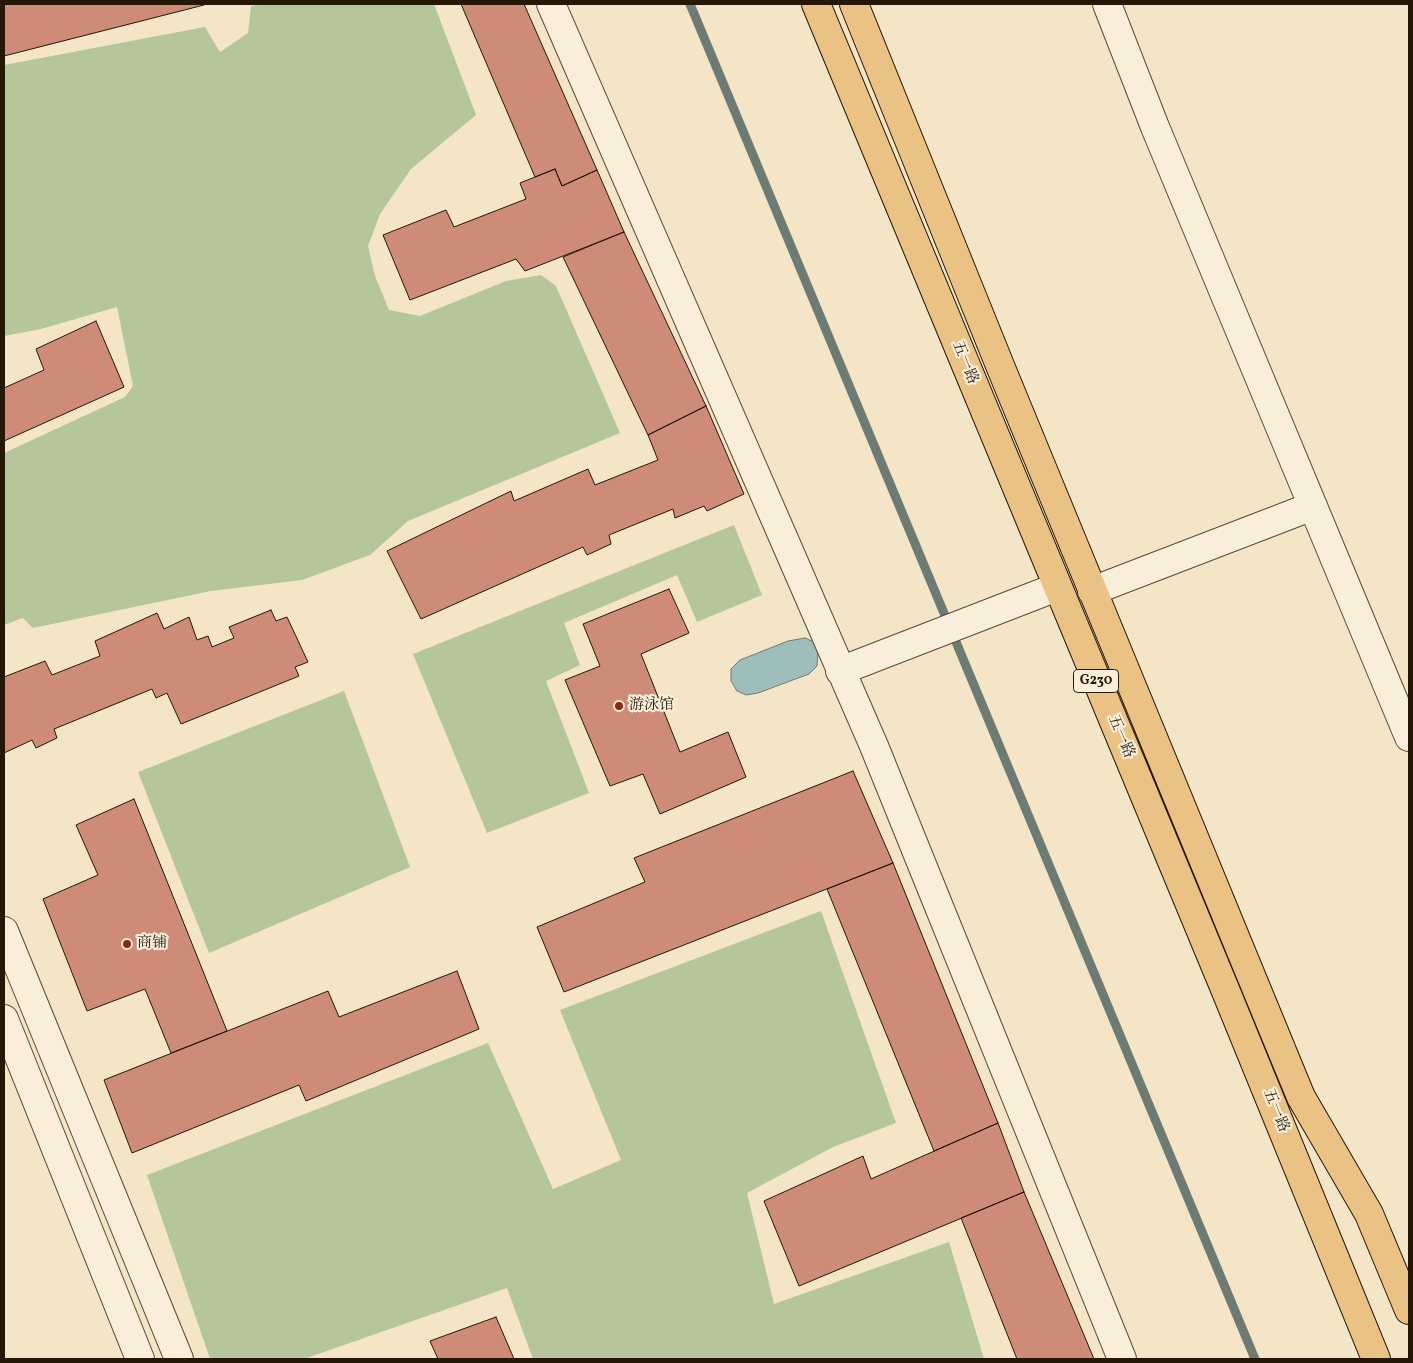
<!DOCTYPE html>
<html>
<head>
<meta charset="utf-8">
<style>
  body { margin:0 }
  #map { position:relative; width:1413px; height:1363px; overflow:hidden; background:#f4e5c6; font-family:Vollkorn,serif }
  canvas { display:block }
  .frame { position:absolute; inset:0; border:5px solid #241706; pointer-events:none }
</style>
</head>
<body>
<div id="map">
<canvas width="1413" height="1363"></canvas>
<div class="frame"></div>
</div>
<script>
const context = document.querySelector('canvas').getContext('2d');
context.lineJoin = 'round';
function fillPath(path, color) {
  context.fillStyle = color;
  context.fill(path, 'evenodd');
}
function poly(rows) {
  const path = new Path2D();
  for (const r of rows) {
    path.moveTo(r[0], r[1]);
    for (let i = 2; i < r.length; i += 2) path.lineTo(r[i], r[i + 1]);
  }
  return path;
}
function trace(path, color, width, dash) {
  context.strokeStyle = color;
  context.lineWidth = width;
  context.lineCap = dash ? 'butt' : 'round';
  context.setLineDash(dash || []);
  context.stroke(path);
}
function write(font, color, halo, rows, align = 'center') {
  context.font = font + ' Vollkorn,"Noto Serif SC",serif';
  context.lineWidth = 4.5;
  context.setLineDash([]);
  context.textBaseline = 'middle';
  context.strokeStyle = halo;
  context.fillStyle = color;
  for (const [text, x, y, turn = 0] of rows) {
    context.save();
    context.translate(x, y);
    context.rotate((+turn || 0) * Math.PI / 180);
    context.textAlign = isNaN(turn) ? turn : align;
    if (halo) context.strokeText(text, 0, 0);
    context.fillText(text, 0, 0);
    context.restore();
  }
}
fillPath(poly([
  [264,4,434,4,476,115,411,169,380,214,368,246,375,276,389,310,420,316,506,281,541,275,556,286,620,433,408,521,370,555,302,580,211,591,33,628,23,618,4,625,4,453,125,397,133,386,117,307,41,329,4,336,4,65,205,27,220,52,248,33,251,6],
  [734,525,762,595,697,622,677,575,564,623,580,665,546,681,589,793,487,833,413,654],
  [344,691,410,867,209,953,138,772],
  [821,911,896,1123,833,1147,747,1193,774,1304,949,1242,984,1359,533,1359,507,1288,304,1359,210,1359,147,1175,488,1043,553,1189,621,1160,560,1010]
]), '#b5c69a');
const water = poly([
  [805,638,814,642,818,653,817,666,809,674,758,693,746,695,737,691,731,681,731,669,740,660,788,641,805,638]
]);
fillPath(water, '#9dbebb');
trace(water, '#6d7b73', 1);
trace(poly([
  [690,4,1255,1359]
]), '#6d7b73', 9);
const building = poly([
  [4,4,204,4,204,5,4,56,4,4],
  [461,4,524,4,597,170,562,186,555,169,535,177,461,4],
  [555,169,562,186,597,170,624,232,525,271,516,259,410,300,383,235,446,210,454,227,526,199,520,183,555,169],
  [624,232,706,406,648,435,563,257,624,232],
  [96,321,124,387,4,441,4,388,44,370,36,349,96,321],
  [706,406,744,494,707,511,704,506,675,518,673,509,609,535,611,544,587,555,583,547,421,619,387,551,511,491,514,501,588,469,595,485,658,460,648,435,706,406],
  [669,589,689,633,641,654,680,752,728,732,746,777,660,814,643,774,610,786,565,680,600,666,583,624,669,589],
  [271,610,276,621,287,617,308,662,295,667,299,676,181,724,167,693,156,698,152,689,54,729,57,738,36,748,32,740,4,753,4,677,45,661,52,675,100,656,95,641,157,613,164,629,189,617,197,640,208,636,212,647,234,638,229,627,271,610],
  [853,771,893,863,564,992,537,927,645,882,634,858,853,771],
  [134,799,227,1031,171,1053,145,989,87,1011,43,899,98,875,76,825,134,799],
  [893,863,998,1123,934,1151,827,889,893,863],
  [457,971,479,1029,306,1101,299,1085,132,1153,104,1080,328,991,339,1017,457,971],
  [998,1123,1024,1192,799,1286,764,1201,863,1156,871,1179,998,1123],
  [1024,1192,1094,1359,1017,1359,961,1218,1024,1192],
  [496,1317,514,1359,438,1359,430,1341,496,1317]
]);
fillPath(building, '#ce8b78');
trace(building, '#241706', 1);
const minor = poly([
  [551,4,874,746,1122,1359],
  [1107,4,1155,127,1409,737],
  [1092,591,1313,506],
  [840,671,1057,587],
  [4,931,179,1359],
  [4,1019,140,1359]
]);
const highway = poly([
  [816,4,1227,994,1376,1359],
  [854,4,1001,368,1301,1097,1369,1214,1409,1310]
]);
trace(minor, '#584a36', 30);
trace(highway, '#241706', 30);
trace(minor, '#f8eeda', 28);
trace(highway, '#eac283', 28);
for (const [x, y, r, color] of [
  [619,706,5,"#8f2418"],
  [127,944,5,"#8f2418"]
]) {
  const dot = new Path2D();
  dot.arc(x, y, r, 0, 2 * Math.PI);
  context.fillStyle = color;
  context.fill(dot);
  trace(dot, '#f8eeda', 2);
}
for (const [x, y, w] of [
  [1096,681,45]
]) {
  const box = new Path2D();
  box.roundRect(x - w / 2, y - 11.5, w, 23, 4);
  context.fillStyle = '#f8eeda';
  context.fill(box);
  trace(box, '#241706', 1);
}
write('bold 14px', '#241706', null, [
  ["G230",1096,681]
]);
write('15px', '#241706', '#f8eeda', [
  ["五一路",964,363,68],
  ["五一路",1120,737,67],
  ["五一路",1275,1111,68]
]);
write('15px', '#241706', '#f8eeda', [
  ["游泳馆",629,706],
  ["商铺",137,944]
], 'left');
</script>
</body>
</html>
